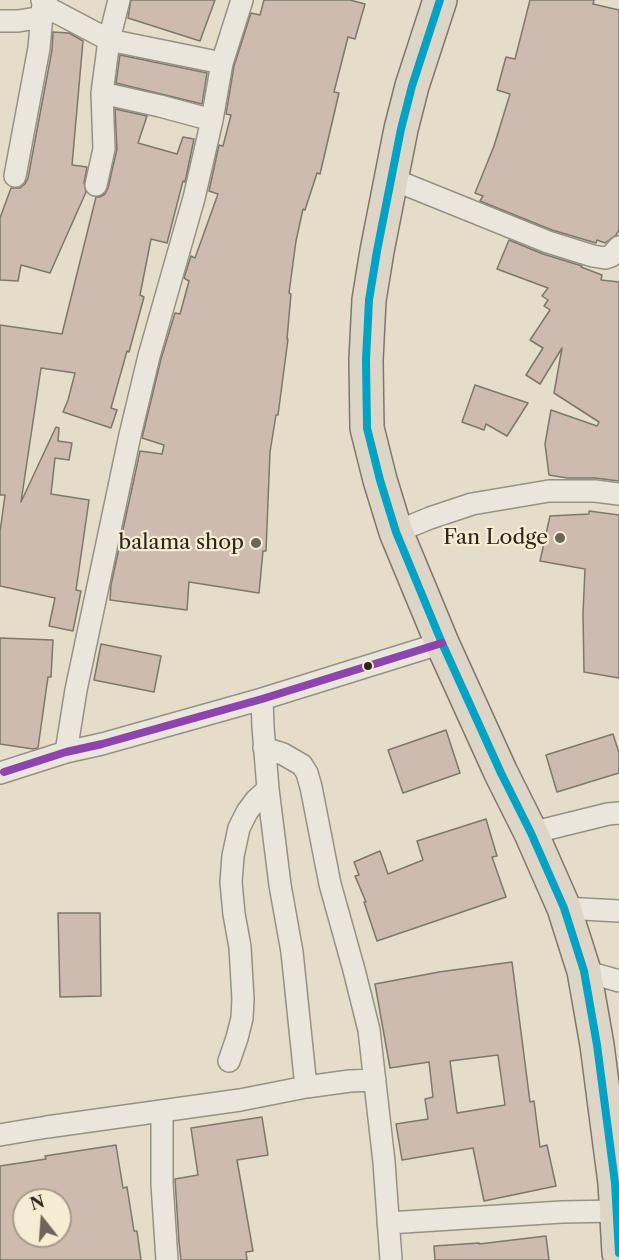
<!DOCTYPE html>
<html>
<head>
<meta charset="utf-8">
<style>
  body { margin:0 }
  #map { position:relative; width:619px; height:1260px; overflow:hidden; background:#e5ddc9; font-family:"Libre Caslon Text",serif }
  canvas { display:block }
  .north { position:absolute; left:12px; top:1188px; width:60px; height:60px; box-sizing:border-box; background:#f6ecd4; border:2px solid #a69c8a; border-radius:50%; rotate:343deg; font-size:16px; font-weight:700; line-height:24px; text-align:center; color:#2e241a }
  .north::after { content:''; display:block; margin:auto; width:21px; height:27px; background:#6e6557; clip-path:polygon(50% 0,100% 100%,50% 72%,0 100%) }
</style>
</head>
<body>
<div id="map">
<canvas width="619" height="1260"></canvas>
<div class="north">N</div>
</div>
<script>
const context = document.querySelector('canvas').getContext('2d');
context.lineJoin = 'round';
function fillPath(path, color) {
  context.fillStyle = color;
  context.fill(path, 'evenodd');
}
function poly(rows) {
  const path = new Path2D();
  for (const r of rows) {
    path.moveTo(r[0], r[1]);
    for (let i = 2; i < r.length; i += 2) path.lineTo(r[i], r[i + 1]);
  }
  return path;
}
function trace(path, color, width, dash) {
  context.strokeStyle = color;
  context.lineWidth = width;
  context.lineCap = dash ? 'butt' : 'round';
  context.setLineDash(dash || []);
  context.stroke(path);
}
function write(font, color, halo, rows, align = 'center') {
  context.font = font + ' "Libre Caslon Text",serif';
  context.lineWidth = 4.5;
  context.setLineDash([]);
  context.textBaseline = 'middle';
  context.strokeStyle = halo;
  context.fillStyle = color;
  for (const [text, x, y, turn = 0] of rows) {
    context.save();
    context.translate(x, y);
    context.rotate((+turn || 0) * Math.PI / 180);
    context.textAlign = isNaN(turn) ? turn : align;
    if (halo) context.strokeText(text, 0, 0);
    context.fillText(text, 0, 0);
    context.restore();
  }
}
const building = poly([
  [131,0,215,0,200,41,128,18,131,0],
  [264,0,350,0,365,4,355,39,348,37,334,92,339,93,320,174,317,173,305,210,303,209,296,241,289,293,291,294,287,339,288,339,278,415,276,415,270,452,266,551,263,551,259,593,189,582,187,610,110,600,111,585,140,451,162,454,164,445,142,438,161,359,175,313,180,314,189,281,184,278,191,256,195,258,218,194,209,191,219,145,223,146,231,115,226,114,234,66,251,13,260,15,264,0],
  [530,0,594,0,593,4,619,10,619,230,616,235,605,243,597,240,596,243,552,230,480,201,483,196,475,193,494,146,510,94,497,90,506,57,515,59,530,0],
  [53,32,69,33,83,41,72,165,87,167,84,183,86,192,50,273,21,265,18,281,0,280,0,218,11,188,20,188,25,184,28,178,52,50,53,32],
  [120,55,207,73,202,104,116,83,120,55],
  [115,109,147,116,138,143,177,154,183,137,194,139,185,182,183,181,167,243,151,239,140,295,144,297,129,352,127,351,111,408,117,410,111,428,63,412,68,400,75,373,41,368,21,502,56,427,59,428,58,441,72,443,69,460,55,458,51,494,89,500,76,590,81,591,73,631,49,626,55,598,0,586,0,532,5,495,0,495,0,325,62,334,96,197,100,197,105,194,108,188,117,149,115,109],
  [509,240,543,254,582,266,581,267,602,275,601,280,619,282,619,481,595,478,567,478,549,475,545,444,551,410,597,426,599,422,554,393,562,348,540,384,526,375,543,348,530,340,550,310,544,306,548,300,542,296,548,288,497,269,509,240],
  [475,385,528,403,507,436,486,424,484,430,462,422,475,385],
  [589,511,619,515,619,678,584,672,583,613,585,569,540,561,550,516,589,514,589,511],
  [0,638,53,640,51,677,48,677,38,748,33,749,0,744,0,638],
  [101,644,161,656,154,692,94,680,101,644],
  [446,730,460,773,403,793,388,750,446,730],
  [613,734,619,753,619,773,557,792,546,755,613,734],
  [486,819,497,856,492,857,506,897,377,941,364,902,366,902,355,876,359,875,354,862,380,851,388,874,423,860,417,841,486,819],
  [58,913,100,913,101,996,60,997,58,913],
  [512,962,530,1102,534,1101,540,1147,547,1145,556,1186,484,1201,473,1148,402,1160,396,1124,428,1119,425,1099,433,1097,429,1062,390,1068,375,984,439,972,512,962],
  [498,1055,505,1105,457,1113,450,1061,498,1055],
  [262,1117,268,1155,237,1160,253,1251,246,1252,247,1260,181,1260,179,1242,175,1179,198,1175,191,1128,262,1117],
  [116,1145,123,1188,127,1187,134,1231,137,1231,141,1260,0,1260,0,1166,46,1159,45,1156,116,1145],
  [56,1197,56,1200,60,1200,60,1236,24,1236,24,1200,56,1197],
  [546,1236,549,1260,435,1260,434,1246,479,1243,479,1244,546,1236]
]);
fillPath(building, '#ccbbae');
trace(building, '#7d776c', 1.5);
const street = poly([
  [42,0,43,3,52,10,109,40,222,63],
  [0,21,18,21,43,17],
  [102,93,160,106,212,120],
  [15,176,39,48,43,3],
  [392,179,548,242,593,256,605,258,611,256,619,247],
  [96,185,104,149,102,93,109,40,119,0],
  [396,532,430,518,472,504,549,491,595,491,619,494],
  [262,699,263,727,268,789,280,885,292,952,306,1087],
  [264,748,283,754,302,765,307,773,311,787,330,884,354,970,369,1030,384,1162,391,1260],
  [66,752,76,690,130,435,149,356,194,198,212,120,222,63,242,0],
  [0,773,66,752,102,744,262,699,442,643],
  [531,833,608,814,619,813],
  [564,908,619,911],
  [584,971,619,981],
  [229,1061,237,1038,242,1018,243,999,240,947,234,914,231,882,233,856,239,828,247,812,256,800,268,789],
  [162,1111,162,1184,167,1260],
  [0,1135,47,1127,240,1100,306,1087,350,1081,375,1080],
  [388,1223,562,1212,617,1211]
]);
const highway = poly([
  [440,0,412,86,401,129,377,251,369,300,366,360,367,428,380,480,396,532,442,643,501,773,531,833,564,908,584,971,597,1045,615,1183,619,1253]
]);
trace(street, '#969184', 24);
trace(highway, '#7d776c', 36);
trace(street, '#eae6dc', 21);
trace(highway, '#ddd5c6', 33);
trace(poly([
  [440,0,412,86,401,129,377,251,369,300,366,360,367,428,380,480,396,532,442,643,501,773,531,833,564,908,584,971,597,1045,615,1183,619,1253]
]), '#02a2c5', 8);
trace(poly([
  [4,772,66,752,102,744,262,699,442,643]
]), '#8e44ad', 8);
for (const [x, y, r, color] of [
  [560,538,6,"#6e6557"],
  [256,543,6,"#6e6557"],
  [368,666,5,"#2e241a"]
]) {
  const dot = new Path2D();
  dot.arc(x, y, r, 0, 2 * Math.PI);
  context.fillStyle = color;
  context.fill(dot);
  trace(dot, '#f6ecd4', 2);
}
write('21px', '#2e241a', '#f6ecd4', [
  ["Fan Lodge",548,538],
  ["balama shop",244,543]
], 'right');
</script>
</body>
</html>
